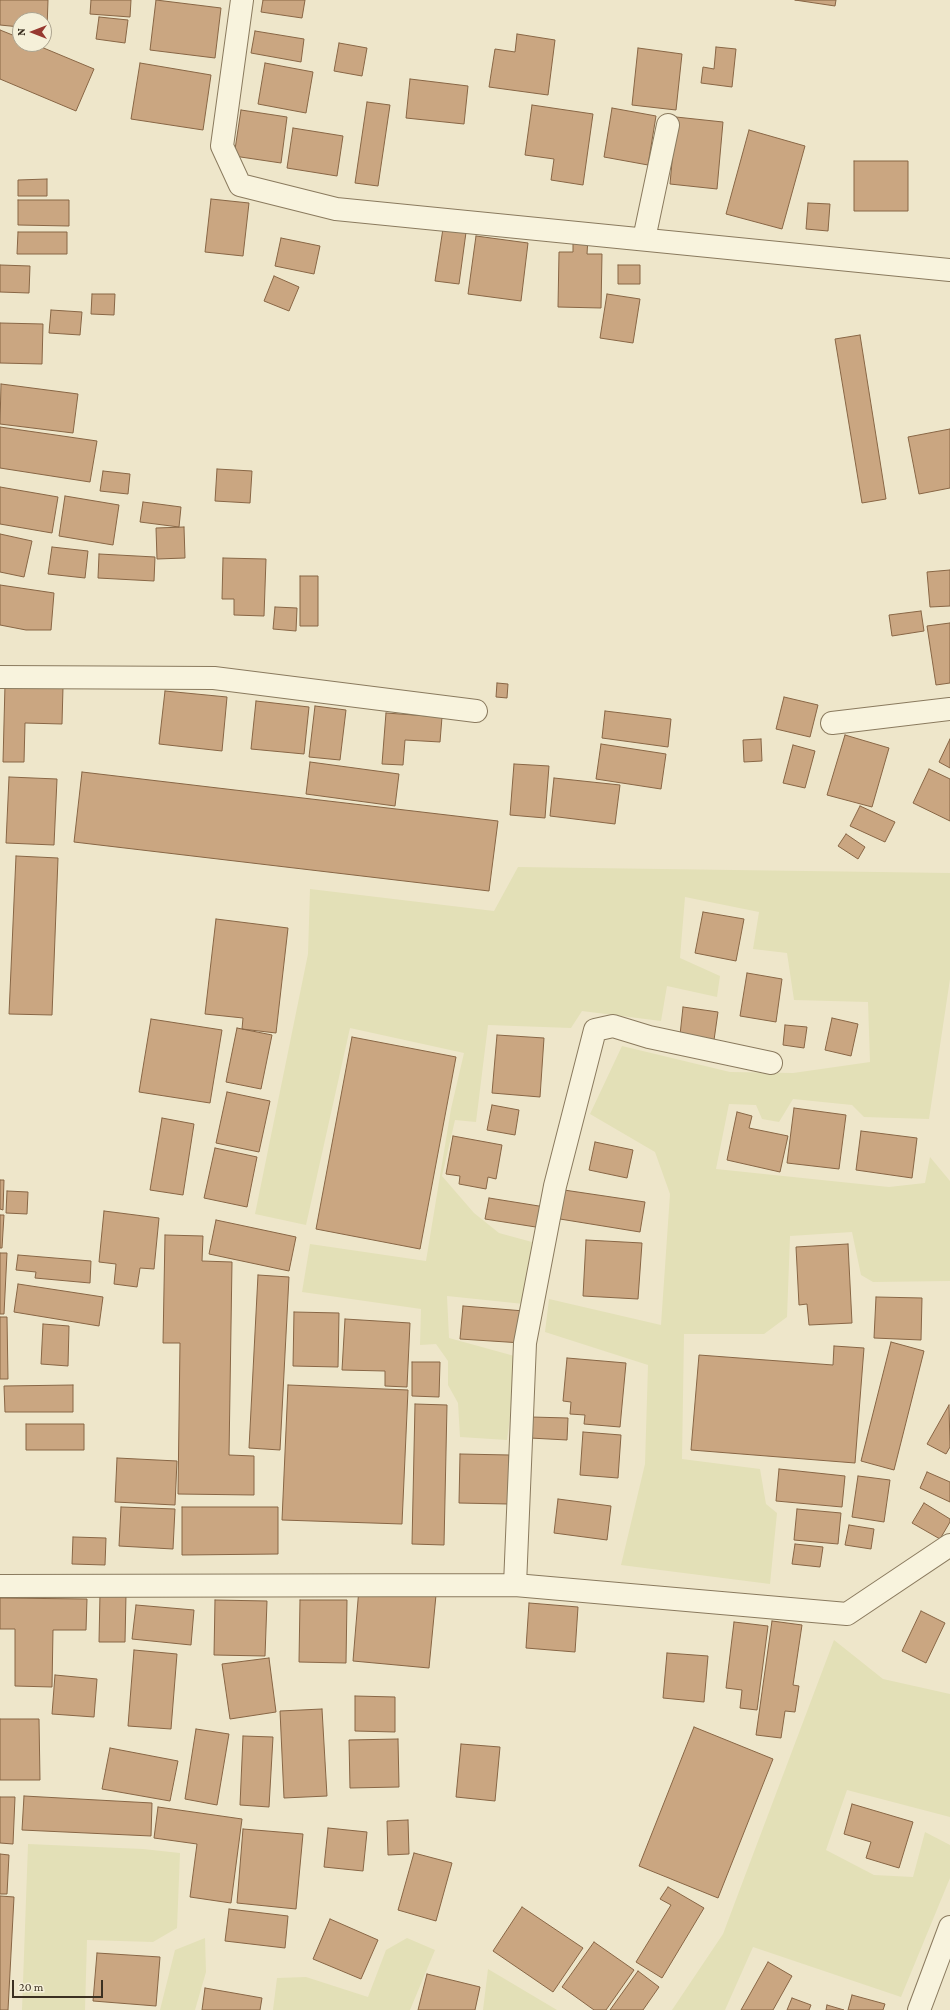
<!DOCTYPE html>
<html>
<head>
<meta charset="utf-8">
<style>
  body { margin:0 }
  #map { position:relative; width:950px; height:2010px; overflow:hidden; background:#eee6ca; font-family:"Crimson Pro",serif }
  canvas { display:block }
  .north { position:absolute; left:12px; top:12px; width:40px; height:40px; box-sizing:border-box; background:#f5f0d9; border:1px solid #aba38f; border-radius:50%; rotate:270deg; font-size:11px; font-weight:700; line-height:16px; text-align:center; color:#3b3021 }
  .north::after { content:''; display:block; margin:auto; width:14px; height:18px; background:#973930; clip-path:polygon(50% 0,100% 100%,50% 72%,0 100%) }
  .scale { position:absolute; left:12px; top:1980px; width:91px; height:18px; box-sizing:border-box; border:2px solid #3b3021; border-top:0; padding-left:5px; font-size:12px; line-height:14px; white-space:nowrap; color:#3b3021; -webkit-text-stroke:3px #f5f0d9; paint-order:stroke }
</style>
</head>
<body>
<div id="map">
<canvas width="950" height="2010"></canvas>
<div class="north">N</div>
<div class="scale">20 m</div>
</div>
<script>
const context = document.querySelector('canvas').getContext('2d');
context.lineJoin = 'round';
function fillPath(path, color) {
  context.fillStyle = color;
  context.fill(path, 'evenodd');
}
function poly(rows) {
  const path = new Path2D();
  for (const r of rows) {
    path.moveTo(r[0], r[1]);
    for (let i = 2; i < r.length; i += 2) path.lineTo(r[i], r[i + 1]);
  }
  return path;
}
function trace(path, color, width, dash) {
  context.strokeStyle = color;
  context.lineWidth = width;
  context.lineCap = dash ? 'butt' : 'round';
  context.setLineDash(dash || []);
  context.stroke(path);
}
fillPath(poly([
  [518,867,950,873,950,979,929,1119,864,1117,852,1105,793,1099,779,1122,762,1119,756,1105,729,1104,716,1169,889,1187,925,1183,930,1157,950,1181,950,1281,873,1282,861,1275,852,1232,790,1236,787,1317,764,1334,684,1334,682,1459,760,1469,766,1504,777,1513,770,1584,621,1565,645,1464,648,1365,545,1332,549,1299,661,1325,670,1194,655,1152,590,1114,622,1046,730,1072,793,1073,870,1062,868,1002,794,1000,787,953,753,949,759,912,685,897,680,958,720,976,717,997,667,986,661,1021,582,1011,571,1028,488,1025,476,1122,455,1120,442,1176,474,1213,499,1233,532,1242,524,1304,447,1296,449,1338,518,1357,507,1440,460,1437,458,1403,448,1385,448,1361,436,1344,420,1345,421,1309,302,1292,310,1244,426,1261,451,1109,464,1053,350,1028,306,1225,255,1214,308,954,310,889,494,911],
  [834,1640,883,1679,950,1694,950,1817,847,1790,826,1850,874,1875,913,1877,925,1832,950,1845,950,1878,901,1997,753,1947,725,2010,672,2010,723,1934],
  [28,1844,143,1849,180,1853,177,1928,153,1942,87,1940,85,2010,22,2010],
  [205,1938,206,1972,195,2010,160,2010,175,1950],
  [407,1938,435,1950,410,2010,273,2010,277,1978,306,1977,368,1997,386,1950],
  [488,1969,557,2010,483,2010]
]), '#e3e0b7');
const building = poly([
  [0,0,48,0,47,29,44,29,44,20,20,20,20,27,0,25,0,0],
  [91,0,131,0,130,17,90,14,91,0],
  [156,0,221,8,215,58,150,50,156,0],
  [263,0,305,0,302,18,261,12,263,0],
  [795,0,836,0,835,6,795,0],
  [99,17,128,20,125,43,96,39,99,17],
  [0,30,20,38,20,44,34,44,94,69,76,111,0,79,0,30],
  [255,31,304,39,301,62,251,53,255,31],
  [517,34,555,40,548,95,489,87,495,49,515,52,517,34],
  [339,43,367,48,362,76,334,71,339,43],
  [716,47,736,49,732,87,701,83,703,67,714,69,716,47],
  [638,48,682,54,676,110,632,105,638,48],
  [140,63,211,75,203,130,131,119,140,63],
  [265,63,313,72,306,113,258,104,265,63],
  [410,79,468,86,464,124,406,118,410,79],
  [367,102,390,105,378,186,355,183,367,102],
  [532,105,593,114,583,185,551,180,554,159,525,155,532,105],
  [612,108,656,116,648,165,604,157,612,108],
  [241,110,287,117,281,163,234,156,241,110],
  [676,117,723,122,717,189,670,184,676,117],
  [293,128,343,136,337,176,287,168,293,128],
  [749,130,805,146,782,229,726,214,749,130],
  [854,161,908,161,908,211,854,211,854,161],
  [47,179,47,196,18,196,18,180,47,179],
  [211,199,249,203,243,256,205,252,211,199],
  [18,200,69,200,69,226,18,225,18,200],
  [808,203,830,204,828,231,806,229,808,203],
  [444,222,467,225,459,284,435,281,444,222],
  [18,232,67,232,67,254,17,254,18,232],
  [476,236,528,243,521,301,468,294,476,236],
  [281,238,320,246,314,274,275,266,281,238],
  [573,238,588,238,587,254,602,254,601,308,558,307,559,252,573,252,573,238],
  [0,265,30,266,29,293,0,292,0,265],
  [618,265,640,265,640,284,618,284,618,265],
  [274,276,299,287,289,311,264,301,274,276],
  [92,294,115,294,114,315,91,314,92,294],
  [607,294,640,299,633,343,600,338,607,294],
  [51,310,82,312,80,335,49,333,51,310],
  [0,323,43,324,42,364,0,363,0,323],
  [860,335,886,499,862,503,835,339,860,335],
  [1,384,78,394,73,433,0,424,1,384],
  [0,427,97,441,90,482,0,468,0,427],
  [950,429,950,488,919,494,908,437,950,429],
  [217,469,252,471,250,503,215,501,217,469],
  [103,471,130,474,128,494,100,491,103,471],
  [0,487,58,497,52,533,0,524,0,487],
  [65,496,119,505,113,545,59,536,65,496],
  [143,502,181,507,179,527,140,522,143,502],
  [184,527,185,558,157,559,156,528,184,527],
  [0,534,32,541,24,577,0,572,0,534],
  [52,547,88,551,85,578,48,574,52,547],
  [99,554,155,557,154,581,98,578,99,554],
  [223,558,266,559,264,616,234,615,234,599,222,599,223,558],
  [950,570,950,606,930,607,927,572,950,570],
  [300,576,318,576,318,626,300,626,300,576],
  [0,585,54,593,51,630,26,630,0,625,0,585],
  [275,607,297,608,296,631,273,629,275,607],
  [921,611,924,631,892,636,889,615,921,611],
  [950,623,950,683,936,685,927,626,950,623],
  [497,683,508,684,507,698,496,697,497,683],
  [5,685,63,687,62,724,25,723,24,762,3,762,5,685],
  [165,691,227,697,222,751,159,744,165,691],
  [784,697,818,705,810,737,776,729,784,697],
  [256,701,309,707,304,754,251,749,256,701],
  [315,706,346,710,340,760,309,757,315,706],
  [605,711,671,719,668,747,602,738,605,711],
  [386,713,442,717,440,742,405,740,403,765,382,764,386,713],
  [845,735,889,748,872,807,827,795,845,735],
  [761,739,762,761,744,762,743,740,761,739],
  [950,739,950,768,939,762,950,739],
  [601,744,666,754,661,789,596,779,601,744],
  [793,745,815,751,805,788,783,783,793,745],
  [310,762,399,774,395,806,306,794,310,762],
  [514,764,549,766,545,818,510,815,514,764],
  [929,769,950,779,950,821,913,803,929,769],
  [82,772,498,821,489,891,74,842,82,772],
  [9,777,57,779,54,845,6,843,9,777],
  [554,778,620,785,615,824,550,816,554,778],
  [860,806,895,822,885,842,850,826,860,806],
  [846,834,865,847,858,859,838,846,846,834],
  [16,856,58,858,52,1015,9,1014,16,856],
  [703,912,744,919,736,961,695,953,703,912],
  [216,919,288,928,276,1033,242,1029,243,1018,205,1014,216,919],
  [747,973,782,979,776,1022,740,1016,747,973],
  [683,1007,718,1012,714,1040,680,1035,683,1007],
  [832,1018,858,1024,851,1056,825,1050,832,1018],
  [151,1019,222,1030,210,1103,139,1092,151,1019],
  [785,1025,807,1027,804,1048,783,1045,785,1025],
  [237,1028,272,1035,261,1089,226,1082,237,1028],
  [497,1035,544,1038,540,1097,492,1093,497,1035],
  [352,1037,456,1057,420,1249,316,1229,352,1037],
  [227,1092,270,1101,259,1152,216,1143,227,1092],
  [492,1105,519,1110,515,1135,487,1130,492,1105],
  [794,1108,846,1115,839,1169,787,1163,794,1108],
  [737,1112,752,1116,749,1128,788,1136,780,1172,727,1160,737,1112],
  [162,1118,194,1124,183,1195,150,1190,162,1118],
  [861,1131,917,1138,912,1178,856,1170,861,1131],
  [453,1136,502,1145,496,1179,488,1177,486,1189,459,1184,460,1176,446,1174,453,1136],
  [595,1142,633,1150,627,1178,589,1170,595,1142],
  [215,1148,257,1157,247,1207,204,1198,215,1148],
  [0,1180,4,1180,3,1210,0,1209,0,1180],
  [564,1190,645,1202,640,1232,560,1219,564,1190],
  [7,1191,28,1192,27,1214,6,1213,7,1191],
  [489,1198,545,1207,542,1228,485,1219,489,1198],
  [104,1211,159,1218,154,1269,140,1268,137,1287,114,1284,116,1264,99,1262,104,1211],
  [0,1215,4,1215,2,1248,0,1248,0,1215],
  [216,1220,296,1237,289,1271,209,1254,216,1220],
  [165,1235,203,1236,202,1261,232,1262,229,1455,254,1456,254,1495,178,1494,180,1343,163,1343,165,1235],
  [586,1240,642,1243,638,1299,583,1296,586,1240],
  [848,1244,852,1323,809,1325,807,1304,799,1305,796,1247,848,1244],
  [0,1253,7,1253,4,1314,0,1314,0,1253],
  [18,1255,91,1261,90,1283,35,1278,36,1272,16,1270,18,1255],
  [258,1275,289,1277,280,1450,249,1448,258,1275],
  [18,1284,103,1297,99,1326,14,1312,18,1284],
  [876,1297,922,1298,921,1340,874,1338,876,1297],
  [463,1306,524,1311,522,1343,460,1339,463,1306],
  [294,1312,339,1313,338,1367,293,1366,294,1312],
  [0,1317,7,1317,8,1379,0,1379,0,1317],
  [345,1319,410,1323,407,1387,385,1386,385,1371,342,1370,345,1319],
  [43,1324,69,1326,68,1366,41,1364,43,1324],
  [891,1342,924,1351,894,1470,861,1461,891,1342],
  [834,1346,864,1348,855,1463,691,1450,699,1355,833,1365,834,1346],
  [567,1358,626,1363,620,1427,584,1424,585,1415,570,1414,571,1402,563,1401,567,1358],
  [412,1362,440,1362,439,1397,412,1396,412,1362],
  [73,1385,73,1412,5,1412,4,1386,73,1385],
  [288,1385,408,1390,402,1524,282,1520,288,1385],
  [415,1404,447,1405,444,1545,412,1544,415,1404],
  [949,1405,950,1447,946,1454,927,1444,949,1405],
  [531,1417,568,1418,567,1440,530,1438,531,1417],
  [26,1424,84,1424,84,1450,26,1450,26,1424],
  [583,1432,621,1435,618,1478,580,1475,583,1432],
  [460,1454,509,1455,508,1504,459,1503,460,1454],
  [117,1458,177,1461,175,1505,115,1502,117,1458],
  [779,1469,845,1476,842,1507,776,1501,779,1469],
  [927,1472,950,1482,950,1502,920,1488,927,1472],
  [858,1476,890,1480,884,1522,852,1517,858,1476],
  [558,1499,611,1506,607,1540,554,1533,558,1499],
  [924,1503,950,1519,950,1522,940,1539,912,1523,924,1503],
  [121,1507,175,1509,173,1549,119,1546,121,1507],
  [182,1507,278,1507,278,1554,182,1555,182,1507],
  [797,1509,841,1513,838,1544,794,1540,797,1509],
  [849,1525,874,1529,871,1549,845,1545,849,1525],
  [73,1537,106,1538,105,1565,72,1564,73,1537],
  [795,1544,823,1547,820,1567,792,1564,795,1544],
  [359,1588,436,1595,429,1668,353,1661,359,1588],
  [100,1594,126,1594,125,1642,99,1642,100,1594],
  [0,1598,87,1599,86,1630,53,1630,52,1687,15,1686,15,1629,0,1629,0,1598],
  [215,1600,267,1601,265,1656,214,1655,215,1600],
  [300,1600,347,1600,346,1663,299,1662,300,1600],
  [529,1603,578,1607,575,1652,526,1648,529,1603],
  [136,1605,194,1610,191,1645,132,1639,136,1605],
  [921,1611,945,1623,926,1663,902,1651,921,1611],
  [772,1621,802,1625,793,1685,799,1686,795,1712,785,1711,781,1738,756,1735,772,1621],
  [734,1622,768,1626,757,1710,740,1708,742,1690,726,1688,734,1622],
  [134,1650,177,1654,171,1729,128,1726,134,1650],
  [667,1653,708,1656,704,1702,663,1698,667,1653],
  [269,1658,276,1712,230,1719,222,1664,269,1658],
  [55,1675,97,1679,94,1717,52,1714,55,1675],
  [355,1696,395,1697,395,1732,355,1731,355,1696],
  [322,1709,327,1796,284,1798,280,1711,322,1709],
  [0,1719,39,1719,40,1780,0,1780,0,1719],
  [694,1727,773,1759,718,1898,639,1866,694,1727],
  [196,1729,229,1734,217,1805,185,1799,196,1729],
  [243,1736,273,1737,269,1807,240,1805,243,1736],
  [398,1739,399,1787,350,1788,349,1740,398,1739],
  [461,1744,500,1747,495,1801,456,1797,461,1744],
  [110,1748,178,1761,170,1801,102,1789,110,1748],
  [24,1796,152,1803,151,1836,22,1830,24,1796],
  [0,1797,15,1797,13,1844,0,1843,0,1797],
  [852,1804,913,1822,899,1868,866,1858,871,1842,844,1834,852,1804],
  [158,1807,242,1819,231,1903,190,1897,197,1844,154,1838,158,1807],
  [408,1820,409,1854,388,1855,387,1821,408,1820],
  [328,1828,367,1832,363,1871,324,1867,328,1828],
  [243,1829,303,1834,296,1909,237,1903,243,1829],
  [414,1853,452,1863,436,1921,398,1910,414,1853],
  [0,1854,9,1855,7,1894,0,1894,0,1854],
  [668,1887,704,1908,662,1978,636,1962,671,1905,660,1899,668,1887],
  [0,1896,14,1897,8,2010,0,2010,0,1896],
  [522,1907,583,1948,553,1992,493,1951,522,1907],
  [229,1909,288,1916,285,1948,225,1941,229,1909],
  [330,1919,378,1940,361,1979,313,1959,330,1919],
  [594,1942,634,1970,606,2010,594,2010,562,1987,594,1942],
  [97,1953,160,1957,156,2006,93,2001,97,1953],
  [768,1962,792,1976,773,2010,741,2010,768,1962],
  [638,1971,659,1987,643,2010,610,2010,638,1971],
  [427,1974,480,1987,475,2010,418,2010,427,1974],
  [205,1988,262,1998,260,2010,202,2010,205,1988],
  [852,1995,885,2004,883,2010,848,2010,852,1995],
  [792,1998,811,2005,809,2010,787,2010,792,1998],
  [827,2005,844,2010,826,2010,827,2005]
]);
fillPath(building, '#caa681');
trace(building, '#886645', 1);
const street = poly([
  [242,0,222,146,240,185,336,209,950,270],
  [644,239,668,125],
  [0,677,214,678,476,711],
  [832,723,950,709],
  [515,1585,525,1343,555,1186,595,1030,613,1026,649,1037,771,1063],
  [0,1586,515,1585,847,1614,950,1545],
  [919,2010,950,1927]
]);
trace(street, '#8a7a5e', 24);
trace(street, '#f8f3dd', 22);
</script>
</body>
</html>
